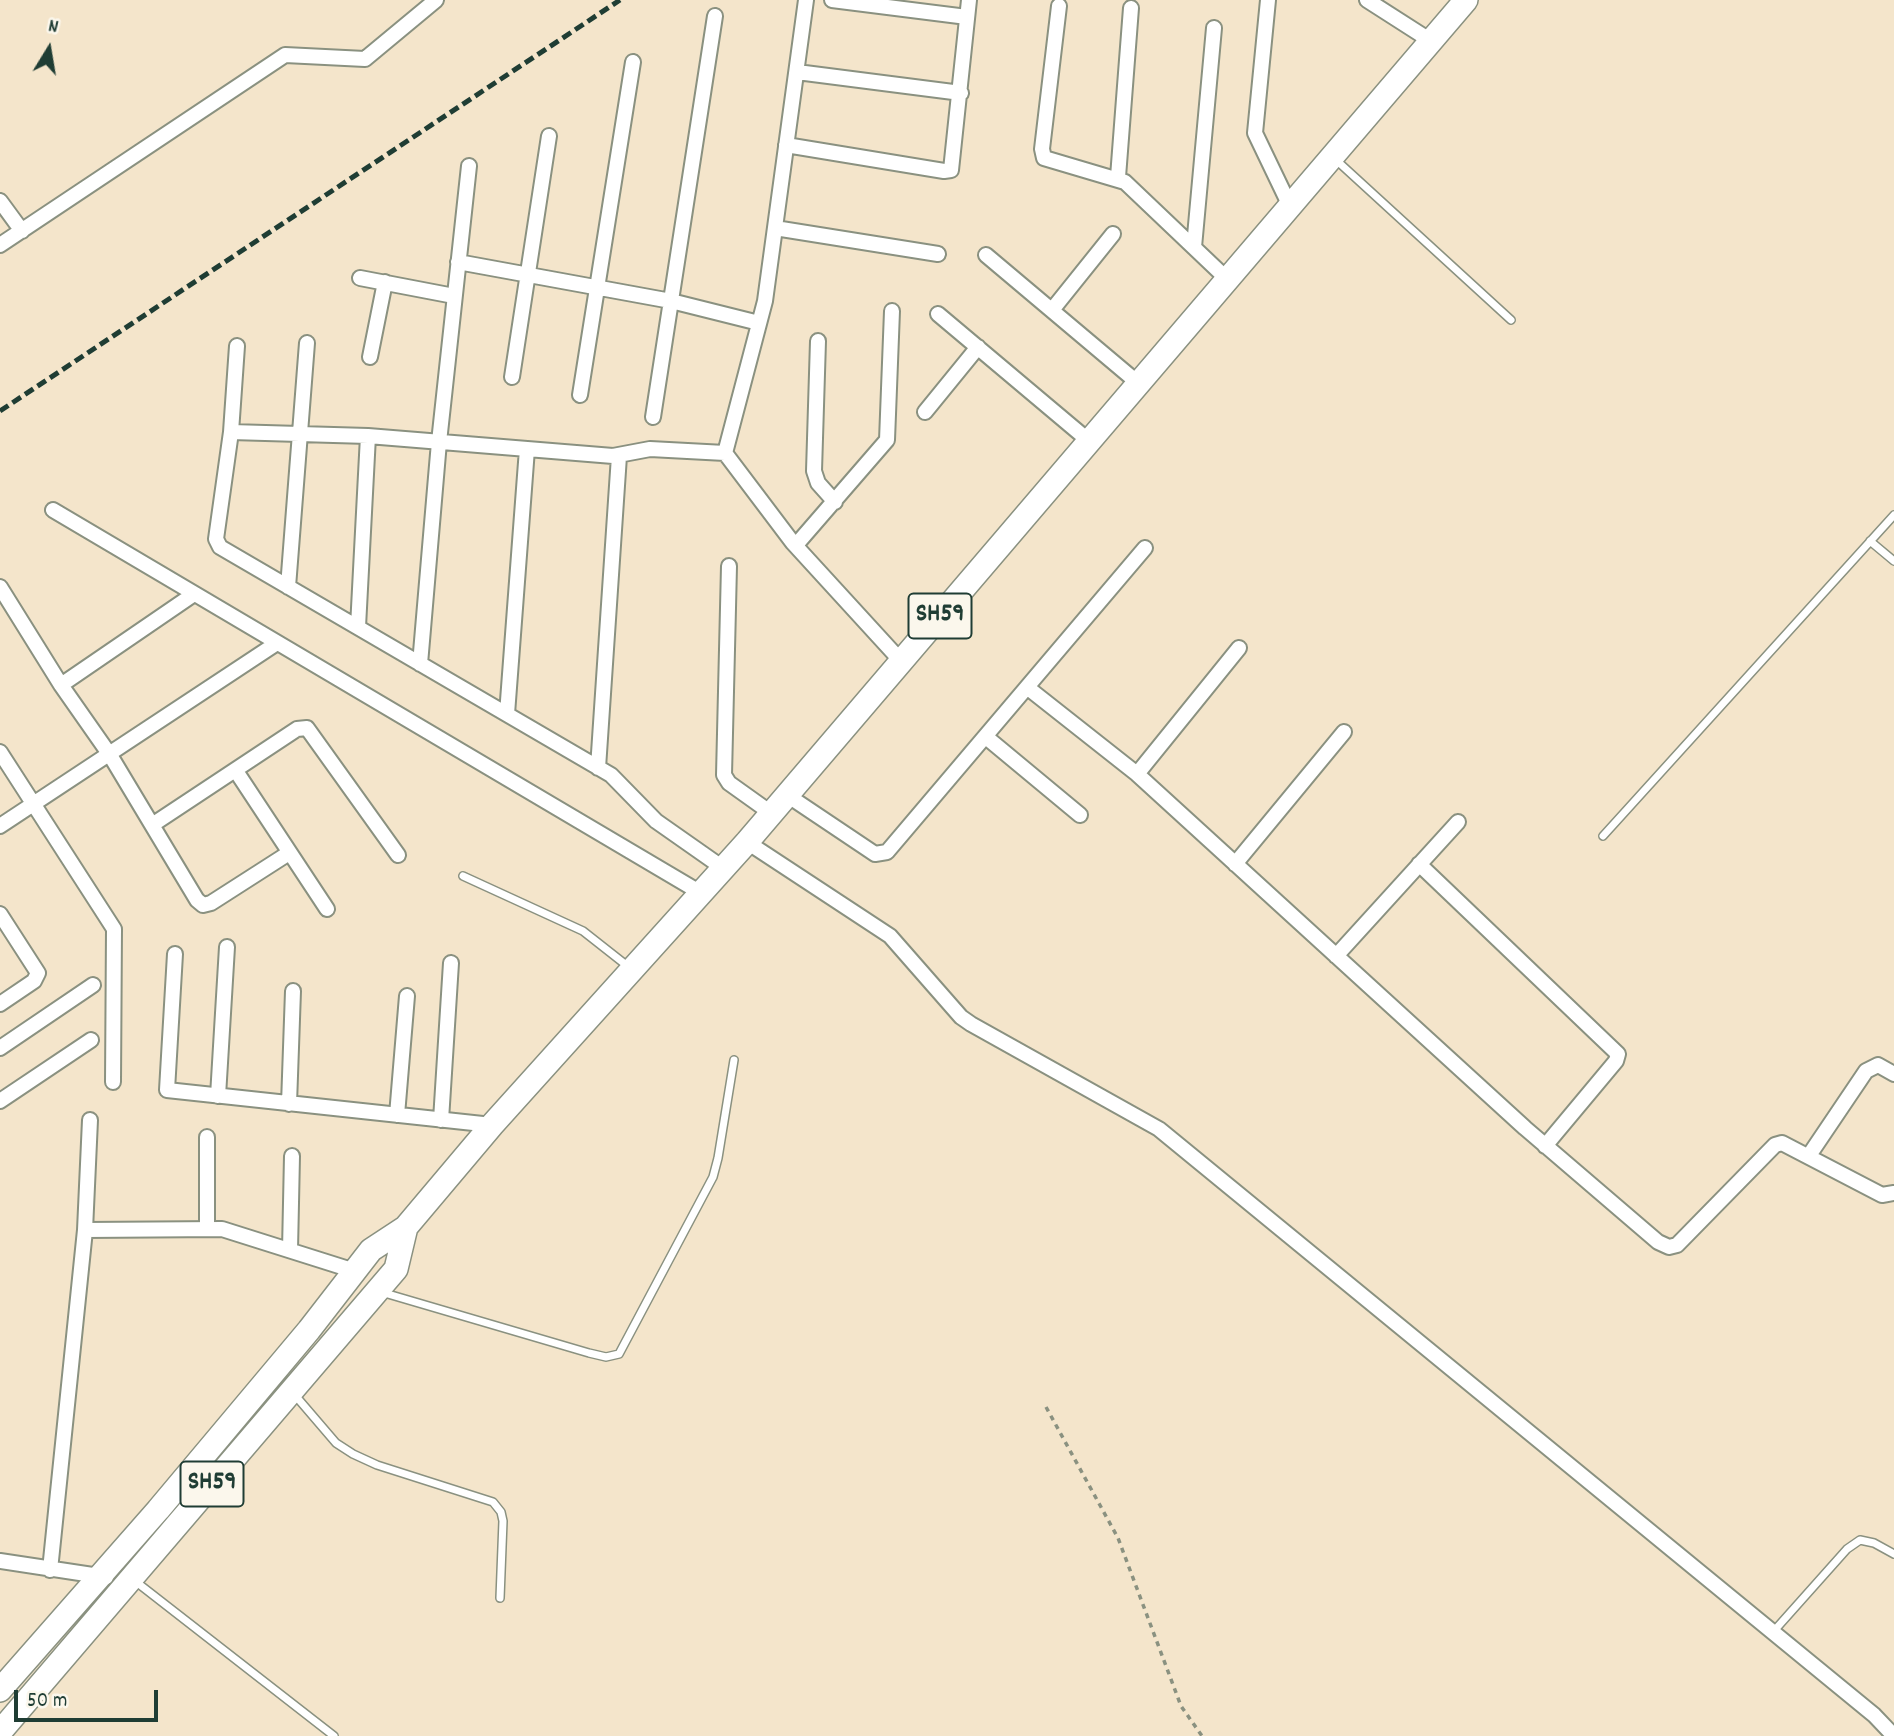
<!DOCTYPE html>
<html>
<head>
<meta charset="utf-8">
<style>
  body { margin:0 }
  #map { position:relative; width:1894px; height:1736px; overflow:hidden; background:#f4e5cb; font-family:Dekko,sans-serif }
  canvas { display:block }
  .north { position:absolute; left:14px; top:14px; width:70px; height:70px; -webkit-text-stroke:5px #fbf7ec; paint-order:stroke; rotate:11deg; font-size:19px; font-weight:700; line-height:28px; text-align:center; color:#1f3d34 }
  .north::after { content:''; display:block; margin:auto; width:24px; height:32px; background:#1f3d34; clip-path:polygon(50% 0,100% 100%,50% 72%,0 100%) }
  .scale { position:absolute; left:14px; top:1690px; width:144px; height:32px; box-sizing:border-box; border:4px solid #1f3d34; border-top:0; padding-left:9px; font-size:21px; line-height:24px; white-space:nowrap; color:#1f3d34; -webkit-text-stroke:5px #fbf7ec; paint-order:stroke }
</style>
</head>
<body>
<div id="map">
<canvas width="1894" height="1736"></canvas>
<div class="north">N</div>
<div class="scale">50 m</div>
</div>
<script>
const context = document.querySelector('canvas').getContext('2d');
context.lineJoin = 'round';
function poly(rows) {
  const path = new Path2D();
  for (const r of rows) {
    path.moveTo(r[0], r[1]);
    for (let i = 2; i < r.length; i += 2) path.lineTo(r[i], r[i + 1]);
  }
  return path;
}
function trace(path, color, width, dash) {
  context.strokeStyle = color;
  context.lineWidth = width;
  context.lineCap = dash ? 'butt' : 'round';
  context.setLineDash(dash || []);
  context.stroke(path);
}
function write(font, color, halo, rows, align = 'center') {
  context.font = font + ' Dekko,sans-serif';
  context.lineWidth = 5;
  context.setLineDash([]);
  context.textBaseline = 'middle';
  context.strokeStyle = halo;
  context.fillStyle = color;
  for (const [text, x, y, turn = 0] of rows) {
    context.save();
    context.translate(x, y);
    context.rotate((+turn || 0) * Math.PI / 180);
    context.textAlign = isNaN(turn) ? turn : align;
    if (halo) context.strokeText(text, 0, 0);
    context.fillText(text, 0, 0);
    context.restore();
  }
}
const service = poly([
  [1335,159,1511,320],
  [1870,541,1894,561],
  [1603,836,1894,515],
  [463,876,583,931,630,968],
  [381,1292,589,1353,606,1357,619,1354,713,1177,718,1158,734,1060],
  [294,1394,336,1443,353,1454,377,1465,493,1502,501,1512,503,1521,500,1598],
  [135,1581,334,1736],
  [1773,1632,1847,1549,1860,1540,1874,1543,1894,1554]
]);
const minor = poly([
  [806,0,765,301,725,453,793,543,901,661],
  [832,0,967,17],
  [1268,0,1255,133,1290,206],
  [1367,0,1431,41],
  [1059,6,1042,149,1044,158,1125,182,1227,279],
  [797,72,961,93],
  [786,145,944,171,951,170,969,0],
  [1118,177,1131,8],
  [0,201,22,231],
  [775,228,938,254],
  [0,245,285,55,365,59,436,0],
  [1194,247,1214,28],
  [986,255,1138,383],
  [458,262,671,301,759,323],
  [360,278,454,296],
  [1052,310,1113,234],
  [938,314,1089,441],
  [818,341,814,471,818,483,835,502],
  [370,357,385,282],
  [512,377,549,136],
  [580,395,633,62],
  [925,412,978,347],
  [653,417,715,16],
  [231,432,237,346],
  [53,510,701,893],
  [796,545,887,440,892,311],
  [729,566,724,775,729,783,771,813],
  [0,587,61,685,110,755,197,900,203,905,211,903,289,853],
  [288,587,307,343],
  [358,627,368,436],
  [420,664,439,442,469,166],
  [61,685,194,594],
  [1028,688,1137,774,1525,1128,1658,1242,1669,1247,1677,1245,1775,1145,1782,1143,1882,1195,1894,1193],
  [507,714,527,449],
  [986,737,1080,815],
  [0,752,114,929,113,1082],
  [598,768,619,456],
  [236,771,327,909],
  [1137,774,1239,648],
  [787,795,875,854,887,852,1145,548],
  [152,825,297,729,307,728,398,855],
  [0,826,277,643],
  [747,842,890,936,961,1017,971,1024,1159,1129,1874,1715,1894,1736],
  [1235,864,1344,732],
  [1419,864,1618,1054,1616,1061,1545,1146],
  [723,868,656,821,611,775,220,547,216,539,231,432,368,436,613,456,650,449,725,453],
  [0,914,38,973,34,981,0,1004],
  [175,954,167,1090,492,1125],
  [1336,956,1458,822],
  [0,1048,93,985],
  [218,1096,227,947],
  [0,1101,91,1040],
  [289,1104,293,991],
  [397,1115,407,996],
  [441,1120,451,963],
  [1810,1154,1866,1071,1878,1065,1894,1074],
  [207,1228,207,1137],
  [85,1230,222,1229,355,1271],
  [290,1250,292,1156],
  [0,1561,106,1577],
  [50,1570,85,1230,90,1120]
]);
const primary = poly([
  [0,1690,158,1510,309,1330,371,1250,406,1227,492,1125,747,842,1466,0],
  [0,1732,396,1269,406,1227]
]);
trace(service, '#8a9180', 10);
trace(minor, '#8a9180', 18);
trace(primary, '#8a9180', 26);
trace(poly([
  [1046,1407,1118,1538,1181,1706,1202,1736]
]), '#8a9180', 3.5, [5, 5]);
trace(service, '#fff', 7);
trace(minor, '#fff', 14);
trace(primary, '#fff', 23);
trace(poly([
  [0,411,620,0]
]), '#1f3d34', 5, [10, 5]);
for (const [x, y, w] of [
  [940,616,63],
  [212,1484,63]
]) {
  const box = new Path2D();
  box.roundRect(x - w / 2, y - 22.5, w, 45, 5);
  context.fillStyle = '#fbf7ec';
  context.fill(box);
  trace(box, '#1f3d34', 2);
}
write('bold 26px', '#1f3d34', null, [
  ["SH59",940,616],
  ["SH59",212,1484]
]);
</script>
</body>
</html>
